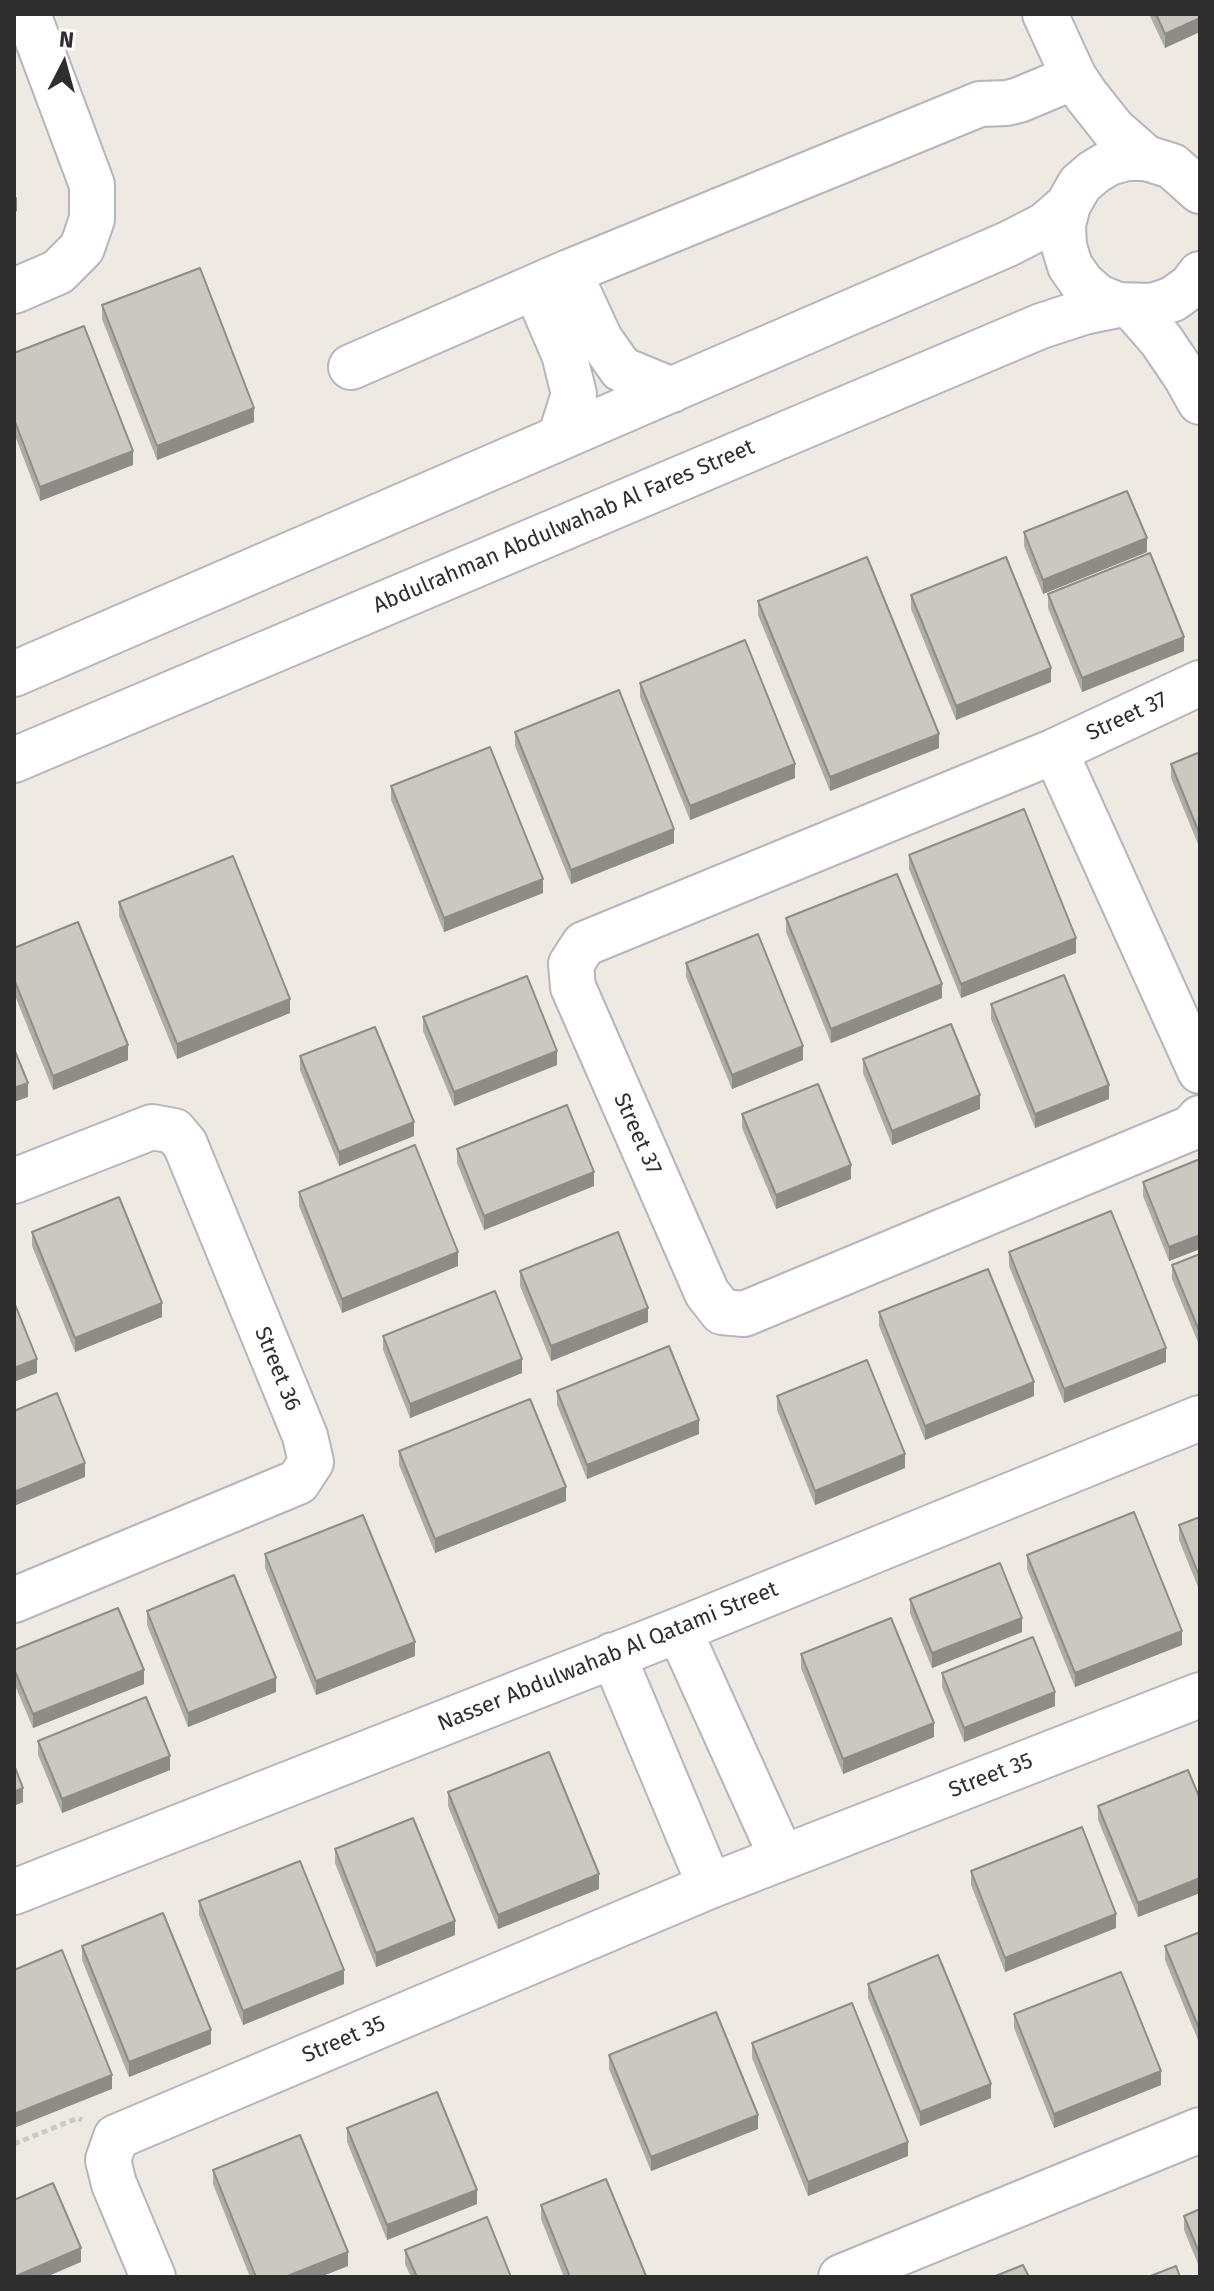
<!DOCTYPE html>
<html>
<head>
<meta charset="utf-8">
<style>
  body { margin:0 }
  #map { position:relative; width:1214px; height:2291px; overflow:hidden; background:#eeeae1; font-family:"Fira Sans",sans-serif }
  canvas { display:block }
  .frame { position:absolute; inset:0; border:16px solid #2e2e2e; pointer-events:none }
  .north { position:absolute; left:24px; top:24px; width:80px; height:80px; -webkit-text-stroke:6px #fff; paint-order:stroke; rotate:6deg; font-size:22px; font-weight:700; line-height:32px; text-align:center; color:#2e2e2e }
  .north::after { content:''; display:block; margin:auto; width:28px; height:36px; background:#2e2e2e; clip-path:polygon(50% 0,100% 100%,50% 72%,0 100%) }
</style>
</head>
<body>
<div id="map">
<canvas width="1214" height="2291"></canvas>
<div class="frame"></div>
<div class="north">N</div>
</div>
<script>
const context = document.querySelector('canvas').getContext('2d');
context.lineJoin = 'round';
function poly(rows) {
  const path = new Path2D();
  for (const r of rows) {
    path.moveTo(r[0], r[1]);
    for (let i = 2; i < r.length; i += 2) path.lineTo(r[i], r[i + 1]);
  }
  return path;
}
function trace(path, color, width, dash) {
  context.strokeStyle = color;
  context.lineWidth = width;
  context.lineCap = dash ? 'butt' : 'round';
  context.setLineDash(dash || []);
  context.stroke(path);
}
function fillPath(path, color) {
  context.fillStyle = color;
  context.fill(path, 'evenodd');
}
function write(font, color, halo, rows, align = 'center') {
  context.font = font + ' "Fira Sans",sans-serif';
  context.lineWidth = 8;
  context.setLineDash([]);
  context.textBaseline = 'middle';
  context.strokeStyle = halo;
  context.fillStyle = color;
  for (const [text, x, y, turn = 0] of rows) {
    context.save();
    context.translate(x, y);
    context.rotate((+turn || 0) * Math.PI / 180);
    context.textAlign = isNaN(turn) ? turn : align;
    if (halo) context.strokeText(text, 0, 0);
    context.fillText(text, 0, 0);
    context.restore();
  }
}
const minor = poly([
  [1045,14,1074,77,1086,95,1113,129,1146,158],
  [1200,191,1172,166,1146,158,1127,158,1109,163,1094,172,1080,184,1068,205,1063,225,1064,246,1070,266,1082,283,1098,297,1118,305,1153,306,1173,299,1191,286,1200,274],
  [569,272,600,339,621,369,672,390],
  [535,287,564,354,574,394,560,438],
  [14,291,58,272,82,248,92,219,92,185,28,14],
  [1132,307,1161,340,1186,377,1200,402],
  [351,367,569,272,980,104,1007,103,1019,100,1074,77],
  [14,674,1008,244,1045,225,1068,205],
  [1200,683,1055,751,584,944,571,964,573,987,707,1293,722,1312,744,1314,1191,1128,1200,1118],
  [1055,751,1200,1071],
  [14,760,1041,326,1084,312,1118,305],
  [14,1181,152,1127,174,1131,185,1144,305,1436,311,1462,298,1482,14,1600],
  [679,1630,782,1858],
  [613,1655,710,1886],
  [14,1892,679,1630,1200,1418],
  [153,2277,114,2184,108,2160,116,2137,710,1886,1200,1695],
  [841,2277,1200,2130]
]);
trace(minor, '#b4b5c0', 48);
trace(poly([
  [14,2144,78,2118,82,2120]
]), '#c9c9c9', 5, [6, 4]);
trace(minor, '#fff', 44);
fillPath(poly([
  [1149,14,1200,14,1165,48],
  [102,305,254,422,157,460,102,319],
  [14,353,133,465,40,501,14,433],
  [1024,532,1147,552,1043,594,1024,546],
  [1048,594,1184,651,1082,692,1048,608],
  [911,595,1051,682,956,720,911,609],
  [758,601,939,748,830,791,758,615],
  [640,683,795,778,690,820,640,697],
  [515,732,674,843,571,884,515,746],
  [1200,752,1200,849,1171,778,1171,764],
  [391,786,543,893,444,932,391,800],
  [909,855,1076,953,961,998,909,869],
  [119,902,290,1013,177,1059,119,916],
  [786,918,942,998,831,1043,786,932],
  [14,948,128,1060,53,1090,14,993],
  [686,963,803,1060,732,1089,686,977],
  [991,1004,1109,1099,1035,1128,991,1019],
  [423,1017,557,1065,454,1106,423,1031],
  [300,1056,414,1136,339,1166,300,1070],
  [863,1059,980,1109,892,1145,863,1073],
  [742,1114,851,1179,776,1209,742,1128],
  [457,1149,594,1186,484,1230,457,1163],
  [1200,1159,1200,1249,1169,1261,1143,1196,1143,1182],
  [299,1192,458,1266,342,1313,299,1206],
  [32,1232,162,1317,75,1352,32,1246],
  [1009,1252,1166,1362,1064,1403,1009,1266],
  [1200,1254,1200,1347,1172,1279,1172,1265],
  [520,1271,648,1322,551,1361,520,1286],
  [879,1312,1034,1396,925,1440,879,1326],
  [383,1336,522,1373,410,1418,383,1350],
  [557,1391,699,1434,587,1479,557,1405],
  [777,1396,905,1468,815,1505,777,1410],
  [399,1451,566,1501,435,1553,399,1465],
  [1200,1517,1200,1592,1179,1540,1179,1525],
  [265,1554,415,1656,316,1695,265,1568],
  [1027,1555,1182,1645,1075,1687,1027,1569],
  [910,1599,1022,1632,932,1668,910,1613],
  [147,1611,276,1692,188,1727,147,1625],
  [14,1650,144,1684,33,1728,14,1683],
  [801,1654,934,1737,843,1774,801,1668],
  [942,1673,1055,1706,964,1742,942,1687],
  [38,1741,170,1770,62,1813,38,1755],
  [448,1792,599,1889,498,1929,448,1806],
  [1200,1799,1200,1893,1138,1917,1098,1820,1098,1806],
  [335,1849,455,1935,376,1967,335,1863],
  [971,1871,1116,1928,1005,1972,971,1885],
  [199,1901,344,1984,243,2025,199,1915],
  [1200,1932,1200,2045,1165,1960,1165,1946],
  [82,1946,211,2044,129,2077,82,1960],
  [868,1984,991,2098,920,2126,868,1998],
  [1014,2014,1161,2085,1054,2128,1014,2028],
  [752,2043,908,2156,808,2196,752,2058],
  [609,2055,758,2129,651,2171,609,2069],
  [347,2128,477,2204,387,2240,347,2142],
  [213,2170,348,2266,320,2277,250,2277,213,2184],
  [541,2205,646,2277,564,2277,541,2219],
  [1200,2209,1200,2269,1184,2230,1184,2216],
  [405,2250,511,2277,411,2277,405,2264]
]), '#aeaca4');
fillPath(poly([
  [1200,18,1200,32,1165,48,1165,34],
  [17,197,17,211,14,213,14,199],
  [254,408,254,422,157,460,157,446],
  [133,451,133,465,40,501,40,487],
  [1147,538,1147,552,1043,594,1043,580],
  [1184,637,1184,651,1082,692,1082,678],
  [1051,668,1051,682,956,720,956,706],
  [939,734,939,748,830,791,830,777],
  [795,764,795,778,690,820,690,806],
  [674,829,674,843,571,884,571,870],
  [543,879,543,893,444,932,444,918],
  [1076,938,1076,953,961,998,961,984],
  [942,984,942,998,831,1043,831,1029],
  [290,999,290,1013,177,1059,177,1044],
  [128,1045,128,1060,53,1090,53,1076],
  [803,1046,803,1060,732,1089,732,1075],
  [557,1051,557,1065,454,1106,454,1092],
  [28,1083,28,1097,14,1102,14,1088],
  [1109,1085,1109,1099,1035,1128,1035,1114],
  [980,1095,980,1109,892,1145,892,1131],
  [414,1122,414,1136,339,1166,339,1152],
  [851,1165,851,1179,776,1209,776,1195],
  [594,1172,594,1186,484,1230,484,1216],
  [1200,1235,1200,1249,1169,1261,1169,1247],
  [458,1252,458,1266,342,1313,342,1299],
  [162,1303,162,1317,75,1352,75,1338],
  [648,1308,648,1322,551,1361,551,1346],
  [1166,1348,1166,1362,1064,1403,1064,1389],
  [37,1359,37,1373,14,1382,14,1368],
  [522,1359,522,1373,410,1418,410,1404],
  [1034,1382,1034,1396,925,1440,925,1426],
  [699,1420,699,1434,587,1479,587,1465],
  [905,1454,905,1468,815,1505,815,1491],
  [85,1463,85,1477,14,1506,14,1492],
  [566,1487,566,1501,435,1553,435,1539],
  [1022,1618,1022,1632,932,1668,932,1653],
  [1182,1631,1182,1645,1075,1687,1075,1673],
  [415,1642,415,1656,316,1695,316,1681],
  [144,1670,144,1684,33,1728,33,1714],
  [276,1678,276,1692,188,1727,188,1713],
  [1055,1692,1055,1706,964,1742,964,1728],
  [934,1723,934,1737,843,1774,843,1759],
  [170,1756,170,1770,62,1813,62,1799],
  [23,1788,23,1802,14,1806,14,1792],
  [599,1874,599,1889,498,1929,498,1915],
  [1200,1878,1200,1893,1138,1917,1138,1903],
  [1116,1914,1116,1928,1005,1972,1005,1958],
  [455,1921,455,1935,376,1967,376,1953],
  [344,1970,344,1984,243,2025,243,2011],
  [211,2030,211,2044,129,2077,129,2062],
  [1161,2071,1161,2085,1054,2128,1054,2114],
  [112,2075,112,2089,14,2128,14,2114],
  [991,2084,991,2098,920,2126,920,2112],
  [758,2115,758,2129,651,2171,651,2157],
  [908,2142,908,2156,808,2196,808,2182],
  [477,2190,477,2204,387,2240,387,2225],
  [81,2248,81,2262,46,2277,14,2277],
  [348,2252,348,2266,320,2277,285,2277]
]), '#8d8c86');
const building = poly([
  [1156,14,1200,14,1200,18,1165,34,1156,14],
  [200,268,254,408,157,446,102,305,200,268],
  [84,326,133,451,40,487,14,419,14,353,84,326],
  [1127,491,1147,538,1043,580,1024,532,1127,491],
  [1150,553,1184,637,1082,678,1048,594,1150,553],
  [867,557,939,734,830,777,758,601,867,557],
  [1006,557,1051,668,956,706,911,595,1006,557],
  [745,640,795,764,690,806,640,683,745,640],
  [619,690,674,829,571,870,515,732,619,690],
  [490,747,543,879,444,918,391,786,490,747],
  [1200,752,1200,835,1171,764,1200,752],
  [1024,809,1076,938,961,984,909,855,1024,809],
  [233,856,290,999,177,1044,119,902,233,856],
  [897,874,942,984,831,1029,786,918,897,874],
  [78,922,128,1045,53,1076,14,979,14,948,78,922],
  [758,934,803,1046,732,1075,686,963,758,934],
  [1064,975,1109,1085,1035,1114,991,1004,1064,975],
  [527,976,557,1051,454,1092,423,1017,527,976],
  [951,1024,980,1095,892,1131,863,1059,951,1024],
  [375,1027,414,1122,339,1152,300,1056,375,1027],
  [14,1049,28,1083,14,1088,14,1049],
  [818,1084,851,1165,776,1195,742,1114,818,1084],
  [567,1105,594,1172,484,1216,457,1149,567,1105],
  [415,1145,458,1252,342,1299,299,1192,415,1145],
  [1200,1159,1200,1235,1169,1247,1143,1182,1200,1159],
  [119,1197,162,1303,75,1338,32,1232,119,1197],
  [1111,1211,1166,1348,1064,1389,1009,1252,1111,1211],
  [618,1232,648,1308,551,1346,520,1271,618,1232],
  [1200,1254,1200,1333,1172,1265,1200,1254],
  [988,1269,1034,1382,925,1426,879,1312,988,1269],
  [495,1291,522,1359,410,1404,383,1336,495,1291],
  [14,1302,37,1359,14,1368,14,1302],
  [669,1346,699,1420,587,1465,557,1391,669,1346],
  [867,1360,905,1454,815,1491,777,1396,867,1360],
  [57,1393,85,1463,14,1492,14,1411,57,1393],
  [530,1399,566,1487,435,1539,399,1451,530,1399],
  [1134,1512,1182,1631,1075,1673,1027,1555,1134,1512],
  [363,1515,415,1642,316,1681,265,1554,363,1515],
  [1200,1517,1200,1578,1179,1525,1200,1517],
  [1000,1563,1022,1618,932,1653,910,1599,1000,1563],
  [234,1575,276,1678,188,1713,147,1611,234,1575],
  [118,1608,144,1670,33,1714,14,1669,14,1650,118,1608],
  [891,1618,934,1723,843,1759,801,1654,891,1618],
  [1033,1637,1055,1692,964,1728,942,1673,1033,1637],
  [146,1697,170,1756,62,1799,38,1741,146,1697],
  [549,1752,599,1874,498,1915,448,1792,549,1752],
  [14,1765,23,1788,14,1792,14,1765],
  [1188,1770,1200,1799,1200,1878,1138,1903,1098,1806,1188,1770],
  [413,1818,455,1921,376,1953,335,1849,413,1818],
  [1082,1827,1116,1914,1005,1958,971,1871,1082,1827],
  [300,1861,344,1970,243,2011,199,1901,300,1861],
  [163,1913,211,2030,129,2062,82,1946,163,1913],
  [1200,1932,1200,2031,1165,1946,1200,1932],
  [62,1950,112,2075,14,2114,14,1970,62,1950],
  [938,1955,991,2084,920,2112,868,1984,938,1955],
  [1121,1972,1161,2071,1054,2114,1014,2014,1121,1972],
  [852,2003,908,2142,808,2182,752,2043,852,2003],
  [716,2012,758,2115,651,2157,609,2055,716,2012],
  [437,2092,477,2190,387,2225,347,2128,437,2092],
  [300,2135,348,2252,285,2277,256,2277,213,2170,300,2135],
  [606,2179,646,2276,643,2277,570,2277,541,2205,606,2179],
  [53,2183,81,2248,14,2277,14,2200,53,2183],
  [1200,2209,1200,2255,1184,2216,1200,2209],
  [487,2217,511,2277,417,2277,405,2250,487,2217],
  [1023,2265,1029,2277,993,2277,1023,2265],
  [1176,2266,1180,2277,1148,2277,1176,2266]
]);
fillPath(building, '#cac8bf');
trace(building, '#8d8c86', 2);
write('22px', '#2e2e2e', '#fff', [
  ["Abdulrahman Abdulwahab Al Fares Street",564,527,-23],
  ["Street 37",1127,717,-25],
  ["Street 37",637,1134,66],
  ["Street 36",277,1369,68],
  ["Nasser Abdulwahab Al Qatami Street",608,1657,-22],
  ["Street 35",991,1776,-21],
  ["Street 35",344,2040,-23]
]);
</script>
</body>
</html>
